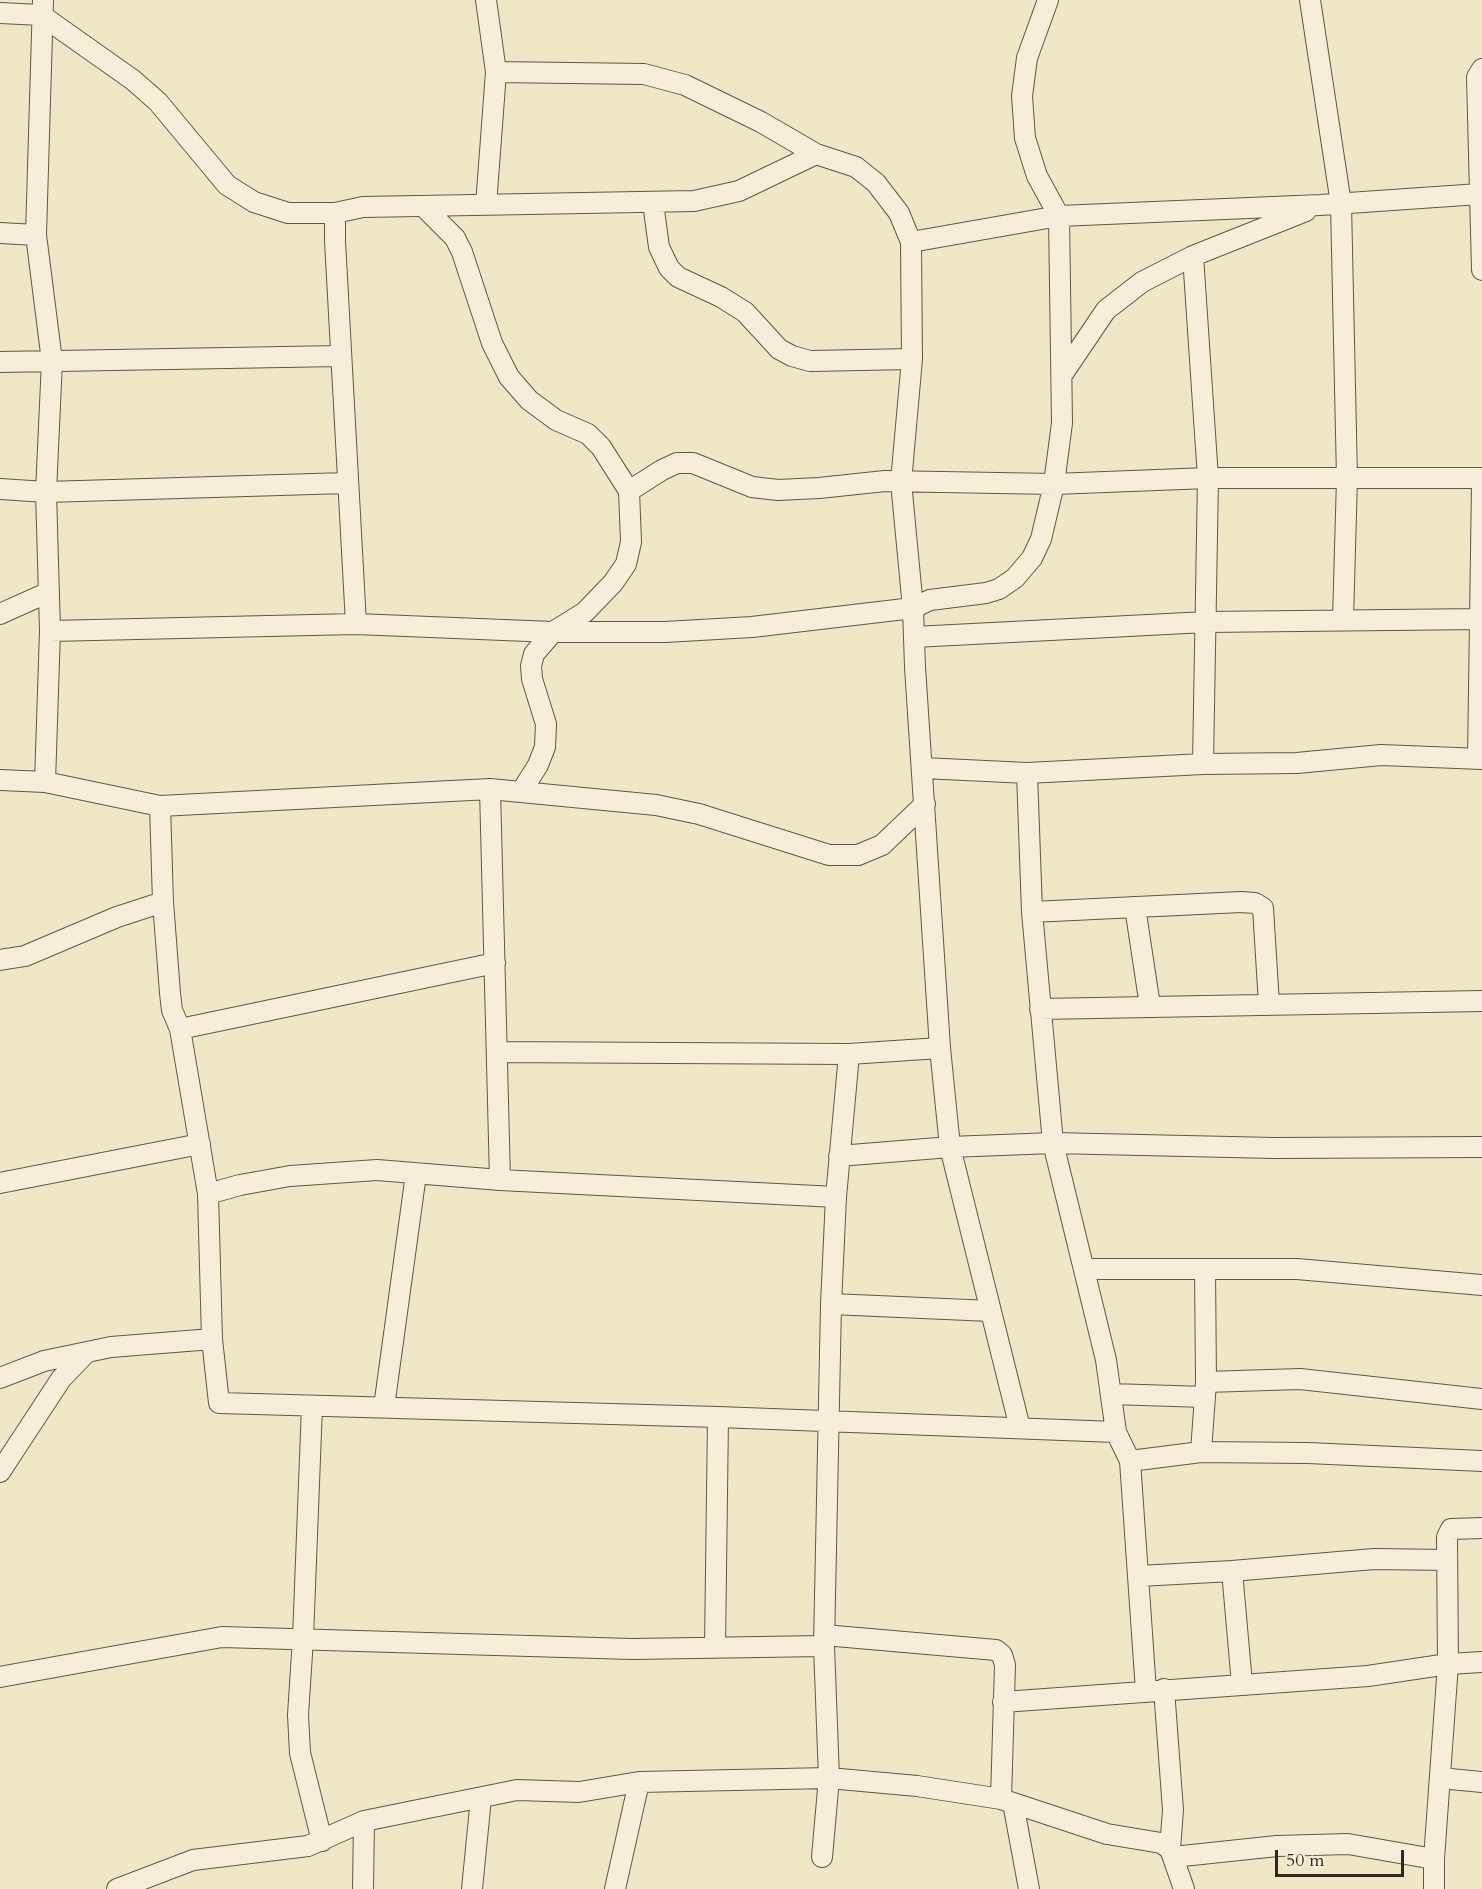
<!DOCTYPE html>
<html>
<head>
<meta charset="utf-8">
<style>
  body { margin:0 }
  #map { position:relative; width:1482px; height:1889px; overflow:hidden; background:#f0e7c6; font-family:Cardo,serif }
  canvas { display:block }
  .scale { position:absolute; left:1275px; top:1850px; width:129px; height:27px; box-sizing:border-box; border:3px solid #36241e; border-top:0; padding-left:8px; font-size:18px; line-height:21px; white-space:nowrap; color:#36241e; -webkit-text-stroke:4px #f5efda; paint-order:stroke }
</style>
</head>
<body>
<div id="map">
<canvas width="1482" height="1889"></canvas>
<div class="scale">50 m</div>
</div>
<script>
const context = document.querySelector('canvas').getContext('2d');
context.lineJoin = 'round';
function poly(rows) {
  const path = new Path2D();
  for (const r of rows) {
    path.moveTo(r[0], r[1]);
    for (let i = 2; i < r.length; i += 2) path.lineTo(r[i], r[i + 1]);
  }
  return path;
}
function trace(path, color, width, dash) {
  context.strokeStyle = color;
  context.lineWidth = width;
  context.lineCap = dash ? 'butt' : 'round';
  context.setLineDash(dash || []);
  context.stroke(path);
}
const street = poly([
  [43,0,36,235,52,361,46,492,50,631,45,782],
  [486,0,496,72,486,205],
  [1310,0,1341,204,1347,478,1343,620],
  [0,13,41,15,133,80,158,102,227,185,254,202,288,213,335,213,363,207,694,201,739,191,816,154],
  [1482,69,1477,77,1482,270],
  [496,72,644,74,685,85,761,122,816,154,856,167,876,183,899,213,911,242,912,359,901,482,913,608,915,667,940,1048,950,1147,1020,1428],
  [653,203,659,247,669,268,678,277,721,297,745,312,779,349,792,356,810,361,912,359],
  [423,206,455,238,462,252,492,343,509,377,529,400,556,420,588,434,601,447,629,491,631,542,626,564,613,583,585,612,553,632,534,654,531,666,532,679,546,724,545,747,538,765,521,792],
  [335,213,335,241,356,624],
  [0,233,36,235],
  [911,242,1059,216,1320,205,1479,194],
  [1193,256,1208,478,1203,764],
  [0,362,340,356],
  [1062,375,1106,310,1142,282,1193,256,1306,211],
  [0,489,46,492,347,483],
  [629,491,662,470,677,463,693,463,752,487,778,490,819,488,885,481,1054,484,1208,478,1482,478],
  [0,614,49,592],
  [50,631,356,624,553,632,665,632,752,627,913,608,930,600,986,593,999,589,1015,578,1032,558,1041,539,1054,484,1062,423,1059,216,1037,176,1025,138,1022,96,1027,58,1048,0],
  [914,637,1206,622,1482,619],
  [1478,758,1482,484],
  [923,768,1027,773,1203,764,1297,763,1381,755,1482,759],
  [1027,773,1032,912,1053,1143,1106,1360,1116,1432,1130,1461,1146,1691],
  [0,780,45,782,160,806,490,789,656,805,699,814,829,855,858,855,882,845,925,804],
  [490,789,500,1180],
  [160,806,163,902,170,993,172,1010,180,1029,208,1194,212,1339,219,1403,718,1417,1116,1432],
  [1135,907,1150,1006],
  [1032,912,1241,902,1255,903,1263,908,1269,1004],
  [0,960,25,956,117,917,163,902],
  [1040,1009,1482,1001],
  [180,1029,495,963],
  [497,1052,849,1054,940,1048],
  [839,1156,950,1147,1053,1143,1274,1148,1482,1147],
  [0,1183,200,1144],
  [208,1194,240,1185,290,1176,377,1170,500,1180,836,1197],
  [1084,1269,1297,1269,1482,1285],
  [831,1304,991,1311],
  [0,1378,44,1361,111,1347,212,1339],
  [1206,1382,1300,1379,1482,1399],
  [1111,1394,1205,1397],
  [312,1406,303,1638,298,1715,300,1753,322,1841],
  [384,1407,416,1174],
  [1201,1452,1206,1382,1205,1269],
  [1130,1461,1201,1452,1308,1453,1482,1461],
  [0,1472,61,1379,86,1353],
  [1232,1571,1242,1684],
  [1139,1576,1232,1571,1374,1559,1447,1560],
  [824,1635,996,1650,1002,1655,1005,1665,1001,1799],
  [715,1648,718,1417],
  [0,1677,222,1637,632,1649,824,1646],
  [1164,1689,1173,1810,1170,1849,1184,1889],
  [1003,1702,1368,1676,1448,1664,1482,1662],
  [1440,1778,1482,1782],
  [1013,1803,1029,1889],
  [822,1857,829,1778,824,1646,831,1304,836,1197,849,1054],
  [1173,1857,1277,1846,1348,1844,1434,1859],
  [117,1889,193,1860,308,1846,364,1821,517,1790,579,1792,639,1782,829,1778,917,1786,1001,1799,1107,1834,1161,1843,1170,1849],
  [363,1889,364,1821],
  [472,1889,481,1798],
  [615,1889,639,1782],
  [1434,1889,1434,1859,1448,1664,1447,1537,1451,1529,1482,1528]
]);
trace(street, '#645548', 22);
trace(street, '#f5efda', 20);
</script>
</body>
</html>
